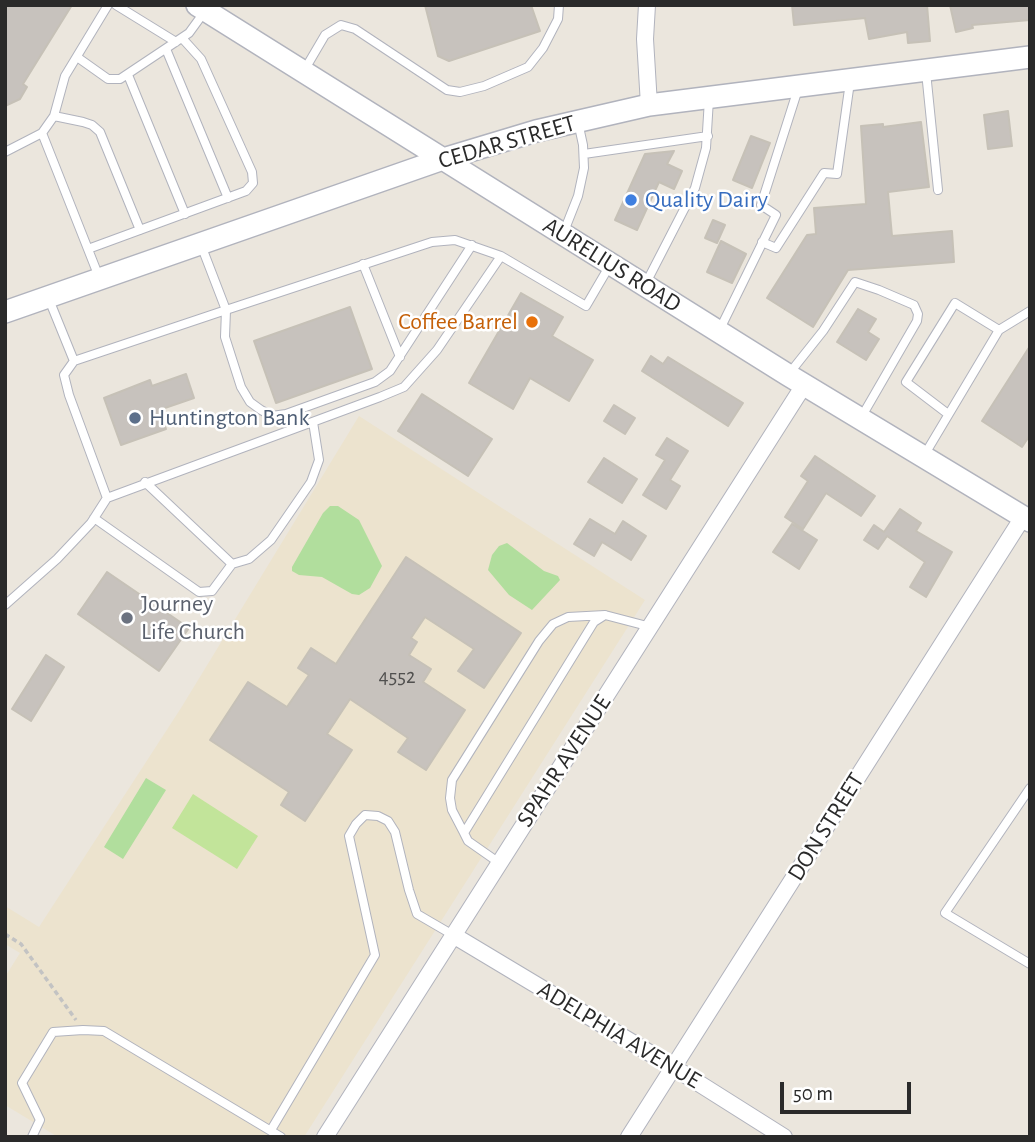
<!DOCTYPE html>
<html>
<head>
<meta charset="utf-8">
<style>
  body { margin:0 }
  #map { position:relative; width:1035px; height:1142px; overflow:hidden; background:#ebe6dd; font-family:"Alegreya Sans",sans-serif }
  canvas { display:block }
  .frame { position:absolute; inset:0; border:7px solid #2a2a2a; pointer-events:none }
  .scale { position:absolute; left:780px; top:1082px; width:131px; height:32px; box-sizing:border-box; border:4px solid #2a2a2a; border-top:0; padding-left:9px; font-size:21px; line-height:24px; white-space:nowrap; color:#2a2a2a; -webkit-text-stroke:5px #fff; paint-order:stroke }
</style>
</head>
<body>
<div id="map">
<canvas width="1035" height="1142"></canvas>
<div class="frame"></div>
<div class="scale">50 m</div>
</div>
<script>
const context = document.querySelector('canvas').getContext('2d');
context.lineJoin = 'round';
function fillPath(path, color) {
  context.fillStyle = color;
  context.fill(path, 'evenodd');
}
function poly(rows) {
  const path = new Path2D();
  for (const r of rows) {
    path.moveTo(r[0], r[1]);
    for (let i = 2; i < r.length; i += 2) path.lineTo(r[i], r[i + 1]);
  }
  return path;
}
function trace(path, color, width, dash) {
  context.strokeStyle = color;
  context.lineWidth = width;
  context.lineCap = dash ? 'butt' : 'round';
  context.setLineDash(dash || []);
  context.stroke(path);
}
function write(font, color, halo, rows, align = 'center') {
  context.font = font + ' "Alegreya Sans",sans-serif';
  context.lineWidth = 5;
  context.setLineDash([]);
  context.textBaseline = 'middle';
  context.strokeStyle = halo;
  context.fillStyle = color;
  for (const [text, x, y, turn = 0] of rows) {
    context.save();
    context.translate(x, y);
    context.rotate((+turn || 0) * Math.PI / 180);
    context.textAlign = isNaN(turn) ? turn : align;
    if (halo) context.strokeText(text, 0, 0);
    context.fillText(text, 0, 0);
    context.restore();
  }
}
fillPath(poly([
  [359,416,645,600,304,1137,58,1137,5,1105,5,977,20,953,5,944,5,906,39,927,181,708]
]), '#ece3ce');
fillPath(poly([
  [330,506,338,506,359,520,382,566,370,588,359,595,352,594,322,577,299,575,292,571,292,567,323,513],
  [507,543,544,571,558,576,560,580,532,610,509,595,488,570,492,555,499,546],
  [146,778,166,790,123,859,104,847]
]), '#b1de9d');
fillPath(poly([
  [193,794,258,836,237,869,172,828]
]), '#c2e49a');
const building = poly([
  [5,5,72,5,23,84,27,87,20,99,5,106,5,5],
  [425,5,531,5,540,31,449,61,438,56,425,5],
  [792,5,927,5,930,41,908,43,907,32,869,39,865,18,794,25,792,5],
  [950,5,1030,5,1030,20,972,25,973,28,956,32,950,5],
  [1008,111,1012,146,988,149,984,115,1008,111],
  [921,122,929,187,888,192,892,236,952,231,954,262,848,270,813,327,767,298,807,235,816,234,814,208,866,204,861,126,883,124,883,127,921,122],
  [751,136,770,143,752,188,733,180,751,136],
  [674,151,667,164,682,171,674,189,659,182,637,230,615,220,645,154,674,151],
  [713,220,725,225,717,243,705,238,713,220],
  [721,241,746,254,732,283,707,272,721,241],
  [521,293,563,317,552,336,593,360,569,401,530,378,513,409,469,383,521,293],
  [350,307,372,369,276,403,254,341,350,307],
  [858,309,876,319,868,332,879,339,866,360,837,342,858,309],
  [1030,346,1030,435,1022,447,982,421,1030,346],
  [651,356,663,364,668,357,743,403,728,426,642,371,651,356],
  [186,374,194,398,159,410,166,429,121,445,104,398,150,380,152,386,186,374],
  [422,394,492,439,468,476,398,431,422,394],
  [614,405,635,418,625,434,604,421,614,405],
  [667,438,688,451,670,480,680,486,666,509,643,495,665,460,656,455,667,438],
  [815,456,875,496,861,516,826,493,803,529,785,517,808,481,801,476,815,456],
  [604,458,637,479,622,503,588,482,604,458],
  [900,509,921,523,916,531,952,552,926,597,910,587,925,562,887,536,878,549,864,540,874,525,884,532,900,509],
  [590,519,615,534,623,521,646,536,631,560,602,542,594,556,574,544,590,519],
  [792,524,817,540,799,569,773,552,792,524],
  [406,557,521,633,484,688,458,671,474,649,425,617,411,638,417,642,409,655,431,669,423,682,465,710,426,770,398,752,408,738,350,699,327,734,352,750,305,821,281,805,289,792,210,740,248,682,287,707,309,675,298,668,311,648,336,664,406,557],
  [107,572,189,628,159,671,78,614,107,572],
  [46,655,64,667,31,721,12,709,46,655]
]);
fillPath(building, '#c7c2bd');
trace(building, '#c6c1b7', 2);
const lane = poly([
  [116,5,176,42],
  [166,49,228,198],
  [77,57,108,79,120,79,189,33,205,11],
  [305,69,325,35,341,25,355,29,447,90,460,92,484,86,528,67,543,48,558,19,559,5],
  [926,72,938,190],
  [128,75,185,214],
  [54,116,83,122,92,125,100,132,140,230],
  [42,133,99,277],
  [5,152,42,133,54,116,65,76,108,5],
  [584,154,708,136],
  [563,234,578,196,584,168,583,145,578,122],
  [762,242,776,248,824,173,837,174,850,82],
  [201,245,226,310,432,242,455,240,501,256],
  [88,249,246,191,253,183,252,172,201,59,182,38],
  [363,264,400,357],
  [646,283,695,188,706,148,709,99],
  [720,329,776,215,761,205,798,89],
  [999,330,1030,311],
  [74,361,226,310,225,337,241,387,250,402,261,410,272,416,286,414,375,382,390,371,472,245],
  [788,375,823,331,855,282,879,290,914,305,918,314,917,321,862,416],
  [925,454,999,330,955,303,906,382,948,414],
  [107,498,380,397,404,387,437,350,501,256,586,306,610,265],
  [94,518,199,592,212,591,232,564,145,482],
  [232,564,249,559,271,540,311,482,319,460,313,422],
  [5,605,57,559,91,523,107,498,69,395,64,375,74,361,48,297],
  [1030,788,945,913,1030,964],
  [464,833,452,810,450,798,452,780,539,641,553,624,568,617,605,615],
  [498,862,468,841,464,833,594,622,605,615,651,627],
  [271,1130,375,955,349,836,356,824,365,815,378,816,388,821,395,832,409,890,417,914,453,935],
  [32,1137,40,1120,22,1083,53,1032,83,1030,104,1031,281,1137]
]);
const street = poly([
  [647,5,645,39,649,105],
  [453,935,673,1067,784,1137],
  [325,1137,804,385],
  [629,1137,1023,517]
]);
const secondary = poly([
  [197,5,788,375,1030,521],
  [5,312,443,159,536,131,649,105,1030,57]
]);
trace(lane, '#b1b3bd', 10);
trace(street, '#b1b3bd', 18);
trace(secondary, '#b1b3bd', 24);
trace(poly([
  [5,934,21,944,76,1020]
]), '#c3c3c3', 3.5, [5, 3.5]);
trace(lane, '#fff', 8);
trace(street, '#fff', 16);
trace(secondary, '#fff', 21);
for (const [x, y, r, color] of [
  [631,200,7,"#3f7fe0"],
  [532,322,7,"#e8710a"],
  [135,418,7,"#5c6f8a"],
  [127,618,7,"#6b7280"]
]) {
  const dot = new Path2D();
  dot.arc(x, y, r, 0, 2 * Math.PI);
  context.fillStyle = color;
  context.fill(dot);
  trace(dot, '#fff', 2.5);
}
write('21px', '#51504f', null, [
  ["4552",397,677]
]);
write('24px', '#2a2a2a', '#fff', [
  ["CEDAR STREET",507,142,-16],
  ["AURELIUS ROAD",612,265,32],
  ["SPAHR AVENUE",564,761,-57],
  ["DON STREET",826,827,-58],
  ["ADELPHIA AVENUE",619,1035,31]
]);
write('24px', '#366cbe', '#fff', [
  ["Quality Dairy",645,200]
], 'left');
write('24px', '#c56008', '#fff', [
  ["Coffee Barrel",518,322]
], 'right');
write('24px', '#4e5e75', '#fff', [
  ["Huntington Bank",149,418]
], 'left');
write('24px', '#5b616d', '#fff', [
  ["Journey",141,604],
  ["Life Church",141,632]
], 'left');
</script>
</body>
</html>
